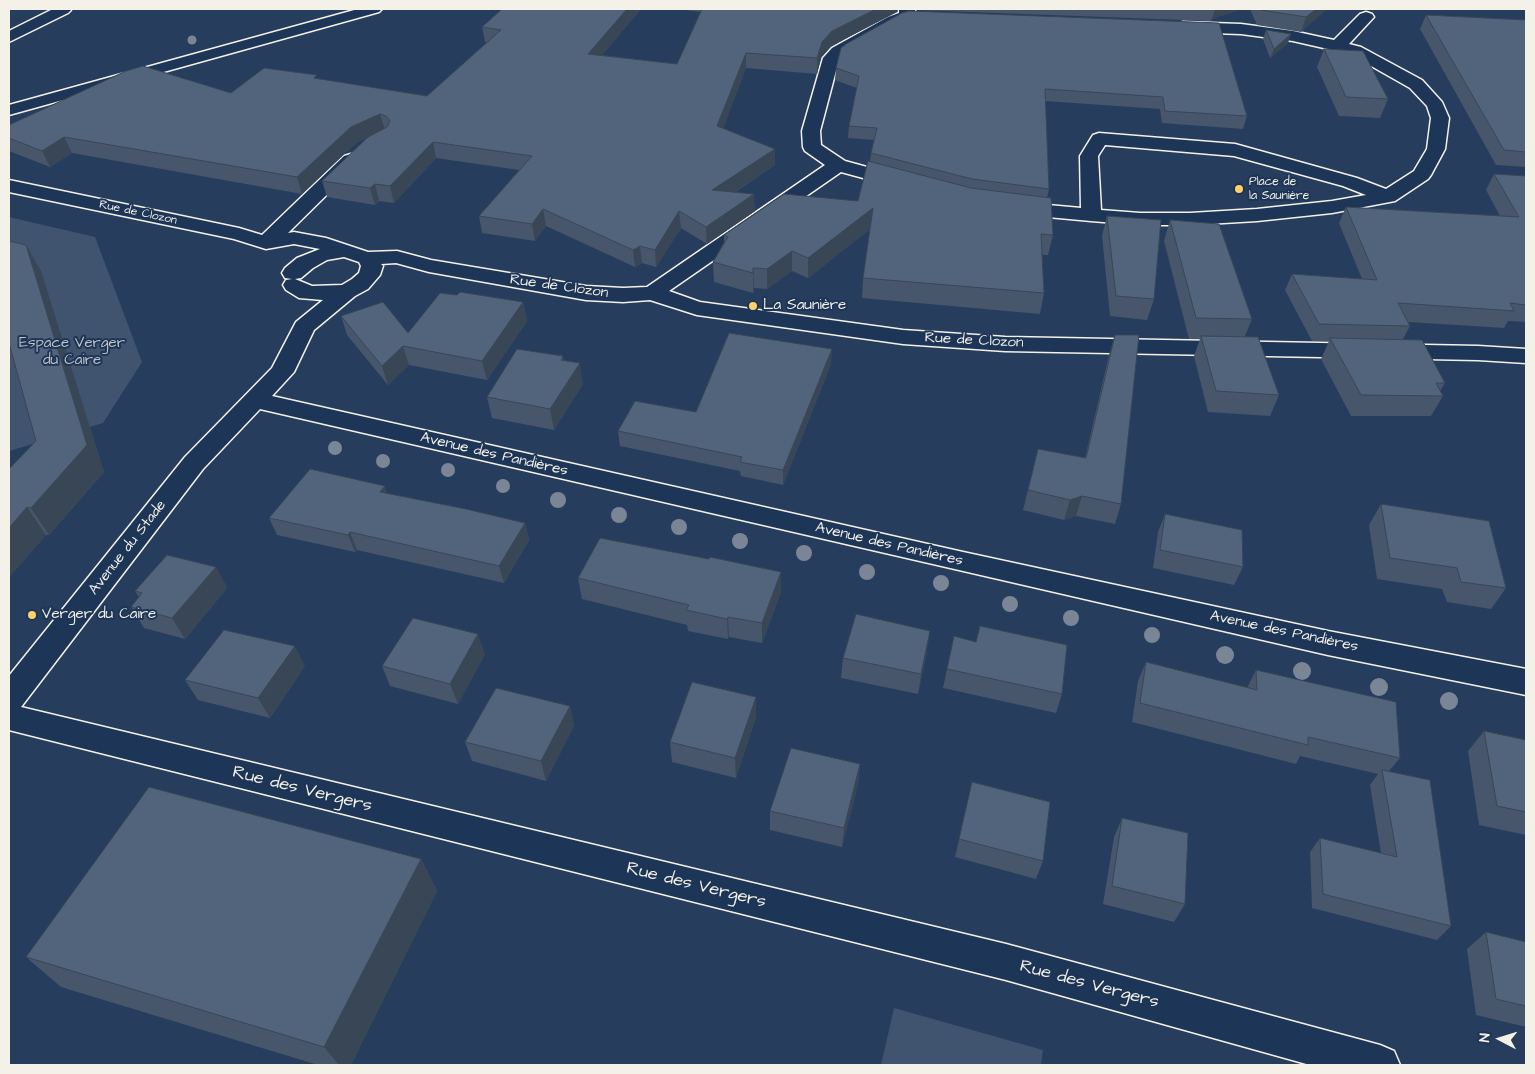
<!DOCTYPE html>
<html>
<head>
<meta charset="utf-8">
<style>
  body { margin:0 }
  #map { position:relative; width:1535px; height:1074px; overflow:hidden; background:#263d5d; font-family:"Architects Daughter",sans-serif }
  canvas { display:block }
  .frame { position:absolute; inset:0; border:10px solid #f4f1e8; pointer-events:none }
  .north { position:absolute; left:1475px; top:1014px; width:50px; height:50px; -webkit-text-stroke:4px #1d3557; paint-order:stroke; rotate:275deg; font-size:14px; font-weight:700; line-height:20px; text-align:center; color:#f4f1e8 }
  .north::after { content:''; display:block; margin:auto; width:18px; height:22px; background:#f4f1e8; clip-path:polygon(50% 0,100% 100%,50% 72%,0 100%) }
</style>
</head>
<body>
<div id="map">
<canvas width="1535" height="1074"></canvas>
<div class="frame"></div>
<div class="north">N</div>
</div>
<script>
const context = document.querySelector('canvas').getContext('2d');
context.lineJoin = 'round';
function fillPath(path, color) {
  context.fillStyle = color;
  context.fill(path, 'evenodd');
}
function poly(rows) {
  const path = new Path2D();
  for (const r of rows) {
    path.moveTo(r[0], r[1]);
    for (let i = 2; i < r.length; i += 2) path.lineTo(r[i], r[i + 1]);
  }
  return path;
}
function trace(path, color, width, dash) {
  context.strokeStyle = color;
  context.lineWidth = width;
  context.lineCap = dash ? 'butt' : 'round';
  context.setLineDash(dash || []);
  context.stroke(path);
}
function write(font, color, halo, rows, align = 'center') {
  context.font = font + ' "Architects Daughter",sans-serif';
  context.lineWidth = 4;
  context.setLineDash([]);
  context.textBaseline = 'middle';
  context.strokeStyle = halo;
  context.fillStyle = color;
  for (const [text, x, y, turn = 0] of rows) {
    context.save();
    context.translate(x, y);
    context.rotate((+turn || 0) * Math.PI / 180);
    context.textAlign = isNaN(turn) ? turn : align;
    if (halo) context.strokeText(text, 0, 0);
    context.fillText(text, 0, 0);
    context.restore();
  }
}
fillPath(poly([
  [9,217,95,237,142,362,103,423,9,451],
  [894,1008,1043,1050,1041,1065,881,1065]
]), '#40546f');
const street = poly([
  [53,9,71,10,68,13,9,42,9,31,53,9],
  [899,9,915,9,915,16,913,19,900,23,844,54,839,59,820,131,821,145,845,161,907,178,910,182,907,186,900,188,841,172,669,291,700,302,903,330,1005,337,1478,346,1526,349,1526,363,1478,360,1005,351,903,344,697,315,650,300,623,302,586,300,429,272,396,263,381,264,383,266,380,275,368,289,355,296,314,330,294,372,272,396,963,552,1328,631,1526,669,1526,695,1328,655,260,409,203,469,21,707,1006,944,1380,1045,1394,1051,1400,1065,1310,1065,1006,980,9,730,9,676,185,457,272,368,296,322,323,300,299,298,286,290,283,285,286,280,292,279,285,278,282,273,285,268,297,258,320,249,294,244,266,249,234,239,9,192,9,180,239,228,262,235,344,156,351,154,358,156,360,160,358,164,288,233,294,232,326,238,368,252,397,251,431,260,586,286,623,288,647,287,825,165,805,151,803,147,802,131,823,58,832,48,888,17,899,13,899,9],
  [344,257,359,262,361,266,359,273,352,279,342,285,312,286,295,279,301,278,313,268,327,260,344,257],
  [1366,12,1372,14,1374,17,1349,44,1361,47,1422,80,1442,102,1449,118,1445,149,1431,175,1428,179,1395,201,1332,213,1257,221,1190,225,1140,225,1091,221,1015,214,1008,212,1005,208,1008,204,1015,202,1081,208,1080,156,1093,135,1099,133,1235,144,1357,178,1386,189,1414,171,1427,149,1431,118,1427,106,1410,88,1350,54,1293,41,1241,34,1183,32,1177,30,1175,27,1177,24,1183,22,1241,24,1293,31,1334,40,1360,14,1366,12],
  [1105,145,1234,156,1343,186,1366,195,1332,201,1257,209,1190,213,1140,213,1101,210,1098,156,1105,145]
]);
const secondary = poly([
  [358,9,382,9,379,12,9,115,9,105,358,9]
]);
trace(street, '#f4f1e8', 3);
trace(secondary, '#f4f1e8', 3);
fillPath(street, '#1d3557');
fillPath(secondary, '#1d3557');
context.fillStyle = '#7a8696';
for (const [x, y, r] of [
  [192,40,4.5],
  [335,448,7],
  [383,461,7],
  [448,470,7],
  [503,486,7],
  [558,500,8],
  [619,515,8],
  [679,527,8],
  [740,541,8],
  [804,553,8],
  [867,572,8],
  [941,583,8],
  [1010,604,8],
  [1071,618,8],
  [1152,635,8],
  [1225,655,9],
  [1302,671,9],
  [1379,687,9],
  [1449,701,9]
]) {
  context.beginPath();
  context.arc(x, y, r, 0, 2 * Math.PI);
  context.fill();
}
fillPath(poly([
  [641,9,602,55,677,64,701,12,677,9,898,9,897,12,831,46,821,57,817,74,746,68,723,128,775,149,775,165,734,193,755,211,707,244,681,228,656,267,642,263,635,267,546,226,535,241,482,233,479,216,519,170,436,158,394,203,379,201,375,205,327,197,322,181,367,138,356,143,302,194,72,153,50,167,9,151,9,125,231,93,318,79,427,96,487,42,485,42,482,27],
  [916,9,1242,9,1212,19,1211,21,917,10],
  [1250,9,1327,9,1301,32,1257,25],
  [902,13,1247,116,1243,129,1162,123,1160,109,1045,101,1049,189,1047,198,1053,235,1048,255,1042,255,1044,293,1040,314,862,298,863,278,870,229,808,278,792,271,767,289,754,288,753,293,714,282,713,262,724,242,724,235,858,201,870,162,871,153,874,140,848,138,849,126,857,88,835,80,836,68],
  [1426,15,1526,20,1526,167,1496,165,1420,29],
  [1266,30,1288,43,1270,58,1263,39],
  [1324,49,1388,99,1380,118,1339,116,1317,67],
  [1494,174,1526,176,1526,322,1508,321,1504,328,1408,322,1410,326,1403,339,1445,383,1440,391,1443,396,1431,416,1351,416,1321,359,1329,341,1312,341,1285,290,1292,274,1362,279,1339,223,1346,207,1500,216,1486,190],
  [1107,216,1154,299,1147,320,1110,316,1102,236],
  [1170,220,1252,319,1245,336,1279,395,1270,416,1208,412,1194,356,1200,339,1189,339,1164,241],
  [26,245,41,271,104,472,49,535,46,535,9,577,36,441],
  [457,295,523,302,527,321,487,380,409,365,388,385,347,335,341,316,408,333],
  [1115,335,1121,504,1115,524,1076,516,1064,520,1023,510,1038,449,1085,458,1109,355],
  [563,356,563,360,583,384,554,430,492,418,487,397],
  [831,364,783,485,741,476,740,471,620,446,618,431,696,412],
  [387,493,525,523,529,540,504,583,357,550,355,552,277,535,269,518],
  [1381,504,1506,588,1491,609,1447,602,1442,589,1377,579,1369,525],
  [1165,514,1243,567,1234,585,1153,568,1158,532],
  [216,567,227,588,185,639,144,628,131,607,139,597,135,591],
  [578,578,781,592,762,643,729,637,728,639,688,631,687,625,582,599],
  [976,642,1062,694,1056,713,943,688,947,669],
  [927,652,918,694,841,678,843,658],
  [485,654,458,704,390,686,382,666],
  [1146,662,1247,688,1256,670,1400,758,1389,771,1451,926,1437,940,1312,908,1310,852,1320,838,1381,853,1370,785,1378,774,1300,756,1296,764,1132,722,1138,681],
  [305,666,270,718,198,700,185,680],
  [756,697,756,717,736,778,672,762,670,742],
  [570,706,574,726,546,781,472,761,465,742],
  [1484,731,1526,740,1526,835,1479,825,1468,751],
  [860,764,858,784,842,847,770,830,770,811],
  [972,782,1043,861,1036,879,955,857],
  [1122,818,1185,904,1174,922,1103,904,1114,837],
  [421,859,437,891,351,1065,318,1065,61,987,26,957],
  [1486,932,1526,942,1526,1027,1476,1015,1467,949]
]), '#47566a');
fillPath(poly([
  [627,9,641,9,590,69,588,54],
  [876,9,898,9,897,12,831,46,821,57,817,74,817,58,822,42,832,31],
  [1215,9,1242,9,1212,19],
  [1316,9,1327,9,1301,32,1306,17],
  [1291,34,1288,43,1270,58,1274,49],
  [746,53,746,68,718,142,717,126],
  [380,114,385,130,356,143,302,194,297,177,351,127],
  [64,137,72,153,50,167,42,151],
  [433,142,436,158,394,203,390,186],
  [775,149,775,165,712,207,712,190],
  [375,184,379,201,375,205,370,188],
  [754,194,755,211,707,244,706,227],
  [873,208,872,228,808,278,808,258],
  [543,209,546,226,535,241,532,224],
  [679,211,681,228,656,267,655,250],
  [26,245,41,271,104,472,49,535,31,508,87,445],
  [640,246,642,263,635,267,633,250],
  [792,251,792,271,767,289,767,269],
  [753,268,754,288,753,293],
  [523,302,527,321,487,380,482,361],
  [403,346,409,365,388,385,382,366],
  [832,349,831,364,783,485,783,470],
  [580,363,583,384,554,430,550,409],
  [385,486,391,503,380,492],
  [1082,496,1076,516,1064,520,1070,500],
  [27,507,46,535,9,577,9,528],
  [525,523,529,540,504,583,499,566],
  [350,532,357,550,355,552,348,535],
  [216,567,227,588,185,639,172,618],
  [781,572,781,592,762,643,762,623],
  [728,617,729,637,728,639,727,619],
  [930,631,927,652,918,694,921,674],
  [478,634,485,654,458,704,450,684],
  [295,646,305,666,270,718,258,698],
  [756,697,756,717,736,778,735,758],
  [570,706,574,726,546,781,541,761],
  [860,764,858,784,842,847,844,828],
  [421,859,437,891,351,1065,339,1065,324,1047]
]), '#394656');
const building = poly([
  [502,9,627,9,588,54,677,64,702,9,876,9,832,31,822,42,817,58,746,53,717,126,775,149,712,190,754,194,706,227,679,211,655,250,640,246,633,250,543,209,532,224,479,216,532,156,433,142,390,186,375,184,370,188,322,181,368,137,387,127,390,121,386,116,380,114,351,127,297,177,64,137,42,151,9,138,9,125,126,71,143,66,231,93,264,68,317,75,314,78,427,96,501,30,482,27,502,9],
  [1261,9,1316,9,1306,17,1261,10,1261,9],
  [909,11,1219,23,1247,116,1165,111,1163,97,1045,89,1049,189,972,179,871,153,877,128,849,126,859,76,836,68,841,48,846,44,902,13,909,11],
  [1426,15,1526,20,1526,152,1504,150,1426,15],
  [1266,30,1291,34,1274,49,1266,30],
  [1324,49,1363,51,1388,99,1346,97,1324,49],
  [868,161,971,188,1051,198,1053,235,1041,234,1044,293,863,278,873,208,808,258,792,251,767,269,753,268,753,273,713,262,728,237,724,235,784,194,858,201,868,161],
  [1494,174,1526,176,1526,305,1510,303,1514,311,1398,303,1410,326,1319,324,1292,274,1377,280,1346,207,1519,217,1494,174],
  [1107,216,1161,220,1154,299,1116,296,1107,216],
  [1170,220,1219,224,1252,319,1196,318,1170,220],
  [9,241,26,245,87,445,31,508,27,507,9,528,9,469,36,441,9,343,9,241],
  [460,292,523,302,482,361,403,346,382,366,341,316,383,302,408,333,440,293,457,295,460,292],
  [729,333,832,349,783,470,740,462,742,457,618,431,635,401,696,412,729,333],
  [1115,335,1139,335,1121,504,1082,496,1070,500,1028,490,1038,449,1086,458,1115,335],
  [1201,336,1258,337,1279,395,1216,391,1201,336],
  [1330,338,1422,340,1445,383,1436,383,1443,396,1361,395,1330,338],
  [517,349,563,356,561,360,580,363,550,409,487,397,517,349],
  [310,469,385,486,380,492,466,509,525,523,499,566,350,532,348,535,269,518,310,469],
  [1381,504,1489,521,1506,588,1461,582,1457,568,1390,558,1381,504],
  [1165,514,1242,530,1243,567,1160,550,1165,514],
  [600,538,709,559,710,557,781,572,762,623,728,617,727,619,686,610,689,605,578,578,600,538],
  [167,555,216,567,172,618,131,607,142,593,135,591,167,555],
  [856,614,930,631,921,674,843,658,856,614],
  [413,618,478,634,450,684,382,666,413,618],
  [980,626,1067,645,1062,694,947,669,954,636,976,642,980,626],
  [224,630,295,646,258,698,185,680,224,630],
  [1146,662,1257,690,1256,670,1396,702,1400,758,1308,737,1308,745,1140,703,1146,662],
  [692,682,756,697,735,758,670,742,692,682],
  [496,688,570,706,541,761,465,742,496,688],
  [1484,731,1526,740,1526,812,1497,806,1484,731],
  [791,748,860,764,844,828,770,811,791,748],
  [1382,770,1430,780,1451,926,1323,894,1320,838,1397,857,1382,770],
  [972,782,1050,802,1043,861,959,839,972,782],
  [149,787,421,859,324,1047,26,957,149,787],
  [1122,818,1188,833,1185,904,1112,886,1122,818],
  [1486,932,1526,942,1526,1006,1496,999,1486,932]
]);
fillPath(building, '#52647b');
trace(building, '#394656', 1);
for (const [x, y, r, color] of [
  [1239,189,5,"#ffd166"],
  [753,306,5,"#ffd166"],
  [32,615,5,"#ffd166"]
]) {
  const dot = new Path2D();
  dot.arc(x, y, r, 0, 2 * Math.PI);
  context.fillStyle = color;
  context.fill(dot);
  trace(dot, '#1d3557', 2);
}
write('12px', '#f4f1e8', '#1d3557', [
  ["Place de",1249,182],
  ["la Saunière",1249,196]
], 'left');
write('12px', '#f4f1e8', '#1d3557', [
  ["Rue de Clozon",138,213,12]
]);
write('15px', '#f4f1e8', '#1d3557', [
  ["Rue de Clozon",559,287,8],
  ["Rue de Clozon",974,341,3],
  ["Avenue des Pandières",494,455,13],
  ["Avenue des Pandières",889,545,13],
  ["Avenue du Stade",128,548,-52],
  ["Avenue des Pandières",1284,632,12]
]);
write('15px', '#f4f1e8', '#1d3557', [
  ["La Saunière",763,306],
  ["Verger du Caire",42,615]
], 'left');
write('15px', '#bec2c4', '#1d3557', [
  ["Espace Verger",72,344],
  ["du Caire",72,361]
]);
write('18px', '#f4f1e8', '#1d3557', [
  ["Rue des Vergers",302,790,14],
  ["Rue des Vergers",696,886,14],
  ["Rue des Vergers",1089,985,15]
]);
</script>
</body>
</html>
